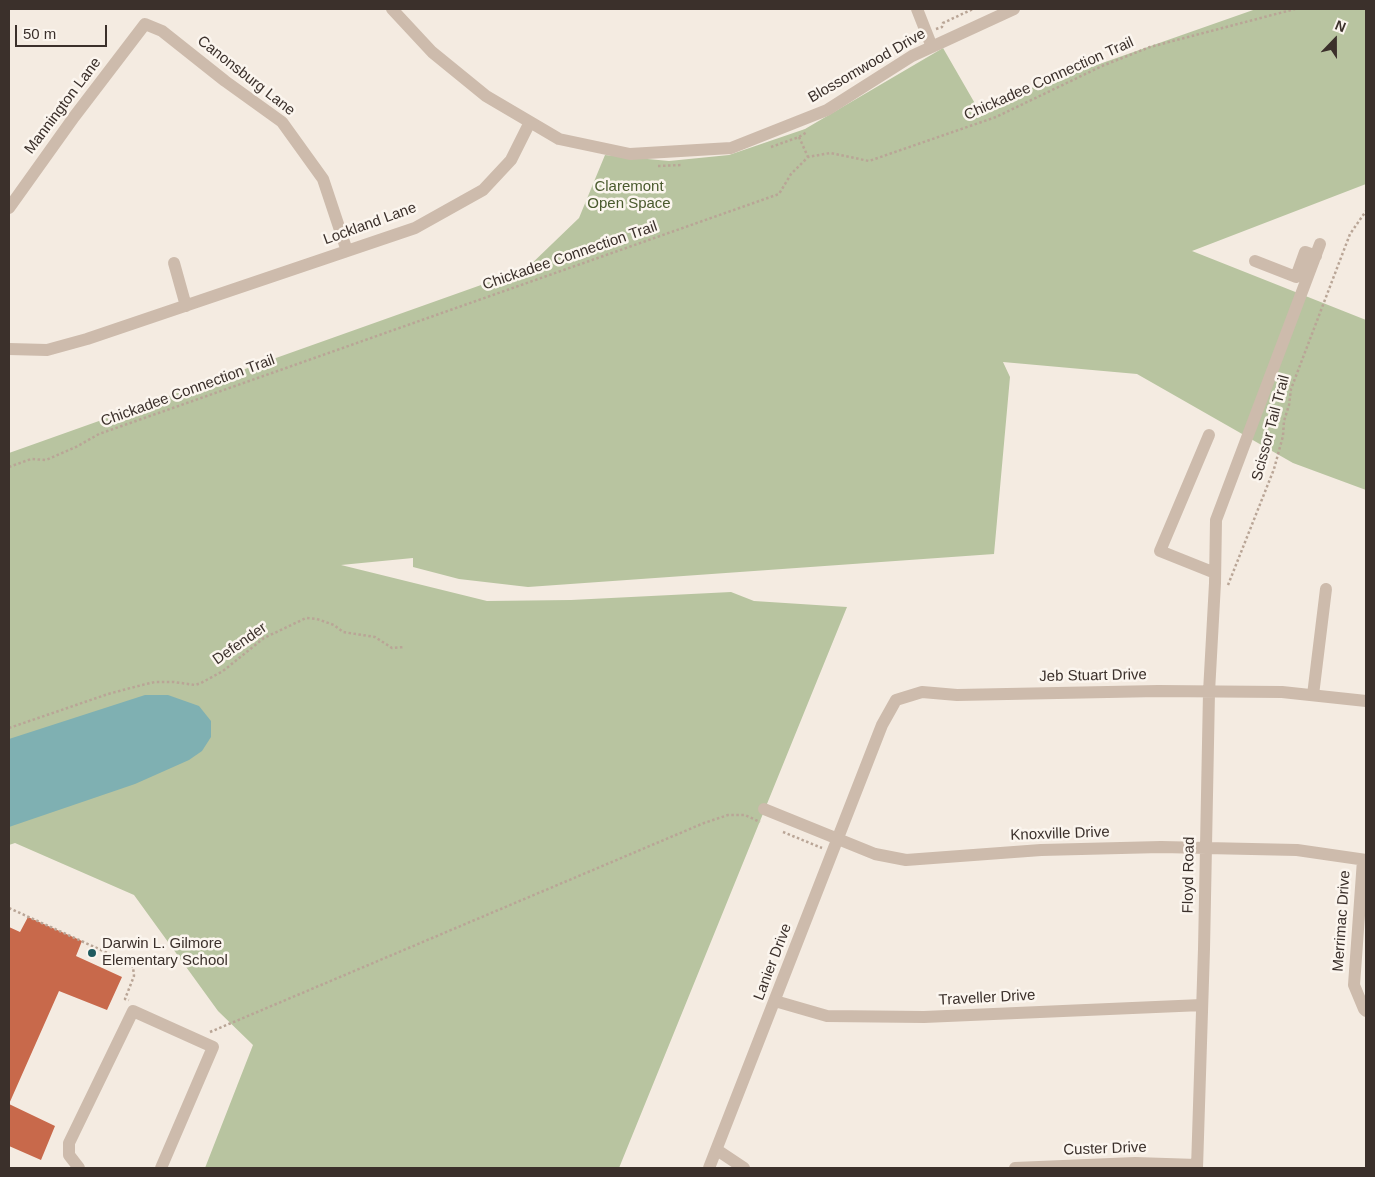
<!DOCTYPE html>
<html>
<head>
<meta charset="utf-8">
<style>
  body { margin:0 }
  #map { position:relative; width:1375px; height:1177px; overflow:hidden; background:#f4ebe1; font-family:Arial,sans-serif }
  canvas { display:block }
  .frame { position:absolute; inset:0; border:10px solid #3b302b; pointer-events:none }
  .north { position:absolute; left:1310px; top:15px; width:50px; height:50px; -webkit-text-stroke:4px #fbf5ee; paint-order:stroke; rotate:22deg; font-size:14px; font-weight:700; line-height:20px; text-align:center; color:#3b302b }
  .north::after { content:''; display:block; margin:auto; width:18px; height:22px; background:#3b302b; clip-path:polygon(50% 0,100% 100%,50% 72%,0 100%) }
  .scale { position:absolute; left:15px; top:25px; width:92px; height:22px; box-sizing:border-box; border:2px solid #3b302b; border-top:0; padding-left:6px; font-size:15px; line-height:18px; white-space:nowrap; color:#3b302b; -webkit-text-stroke:4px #fbf5ee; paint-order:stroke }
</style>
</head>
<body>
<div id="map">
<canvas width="1375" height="1177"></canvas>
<div class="frame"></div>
<div class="north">N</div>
<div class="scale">50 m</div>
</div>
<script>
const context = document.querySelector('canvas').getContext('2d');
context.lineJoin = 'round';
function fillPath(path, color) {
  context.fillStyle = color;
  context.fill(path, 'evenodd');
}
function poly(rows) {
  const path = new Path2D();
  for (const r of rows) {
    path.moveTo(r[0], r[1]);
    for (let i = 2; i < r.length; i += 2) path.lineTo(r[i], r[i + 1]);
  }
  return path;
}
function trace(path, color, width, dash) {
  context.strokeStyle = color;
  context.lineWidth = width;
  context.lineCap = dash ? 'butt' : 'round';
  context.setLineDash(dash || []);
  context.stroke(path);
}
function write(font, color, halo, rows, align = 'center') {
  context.font = font + ' Arial,sans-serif';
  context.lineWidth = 5;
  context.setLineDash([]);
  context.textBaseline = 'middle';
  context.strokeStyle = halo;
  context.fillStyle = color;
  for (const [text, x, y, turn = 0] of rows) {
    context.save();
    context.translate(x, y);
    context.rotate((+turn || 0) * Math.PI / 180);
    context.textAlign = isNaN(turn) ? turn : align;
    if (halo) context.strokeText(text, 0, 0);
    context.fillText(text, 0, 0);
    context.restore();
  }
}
fillPath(poly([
  [1256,9,1366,9,1366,184,1192,251,1366,320,1366,490,1293,463,1137,374,1003,362,1010,377,994,554,528,587,459,579,413,567,413,558,341,565,487,601,571,600,731,592,754,601,847,607,619,1168,205,1168,253,1045,218,1011,134,895,15,843,9,845,9,453,526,269,579,218,605,155,669,161,729,155,805,129,943,48,977,107]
]), '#b8c4a0');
fillPath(poly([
  [145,695,168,695,199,706,211,721,211,737,202,751,189,760,135,784,9,827,9,739]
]), '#7fb0b2');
fillPath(poly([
  [28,917,82,941,76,956,122,977,107,1010,59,991,9,1104,55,1126,41,1160,9,1146,9,927,20,932]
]), '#c8694b');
trace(poly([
  [936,29,942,27,943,23,973,9],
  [799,137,808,157],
  [771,147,799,137,807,132],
  [658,166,682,165],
  [9,467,31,459,46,460,76,447,99,434,779,194,791,174,808,157,830,153,869,161,996,117,1102,66,1150,47,1295,9],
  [1228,585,1274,469,1283,436,1284,421,1289,405,1291,389,1350,234,1366,211],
  [9,728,108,694,142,685,155,682,174,682,195,685,201,683,223,671,264,638,306,618,317,619,334,625,343,632,375,637,392,648,404,647],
  [783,832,822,848],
  [9,908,123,960,133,967,134,976,125,999,129,1000],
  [210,1032,704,823,728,815,745,815,760,822]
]), '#b9a596', 2.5, [2.5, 2.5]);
trace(poly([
  [392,9,432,52,486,96,559,139,630,154,731,148,827,110,912,56,1014,9],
  [917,9,932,47],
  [9,208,74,117,145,24,162,31,225,81,282,122,323,179,347,251],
  [1255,261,1296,277,1305,252,1316,256],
  [174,263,186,306],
  [9,349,47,350,87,339,415,228,483,190,511,160,530,122],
  [1209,435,1160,551,1215,573],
  [1313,695,1326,589],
  [764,809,875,854,906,860,1041,850,1161,847,1297,850,1366,860],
  [1363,860,1354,985,1364,1009,1366,1011],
  [775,1001,827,1016,924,1017,1202,1005],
  [717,1150,744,1168],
  [79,1168,69,1155,69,1143,133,1011,213,1047,161,1168],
  [709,1168,882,725,896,700,922,692,957,695,1158,691,1282,692,1366,701],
  [1015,1168,1135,1163,1197,1165],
  [1197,1168,1204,949,1209,692,1215,583,1216,520,1320,244]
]), '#cdbbac', 12);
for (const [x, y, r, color] of [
  [92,953,5,"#1f5a5e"]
]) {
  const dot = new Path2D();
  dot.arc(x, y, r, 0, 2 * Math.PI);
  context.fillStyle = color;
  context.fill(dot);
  trace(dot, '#fbf5ee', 2);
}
write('15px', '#3b302b', '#fbf5ee', [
  ["Blossomwood Drive",867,66,-30],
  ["Canonsburg Lane",246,76,38],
  ["Chickadee Connection Trail",1049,79,-24],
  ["Mannington Lane",63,106,-53],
  ["Lockland Lane",370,224,-20],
  ["Chickadee Connection Trail",570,256,-19],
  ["Chickadee Connection Trail",188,391,-20],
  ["Scissor Tail Trail",1271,428,-75],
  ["Defender",240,644,-35],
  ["Jeb Stuart Drive",1093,676,-1],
  ["Knoxville Drive",1060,834,-2],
  ["Floyd Road",1189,875,-89],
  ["Merrimac Drive",1342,921,-86],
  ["Lanier Drive",773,962,-69],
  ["Traveller Drive",987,998,-3],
  ["Custer Drive",1105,1149,-2]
]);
write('15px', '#4a5a2e', '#fbf5ee', [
  ["Claremont",629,187],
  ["Open Space",629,204]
]);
write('15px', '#3b302b', '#fbf5ee', [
  ["Darwin L. Gilmore",102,944],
  ["Elementary School",102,961]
], 'left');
</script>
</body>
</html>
